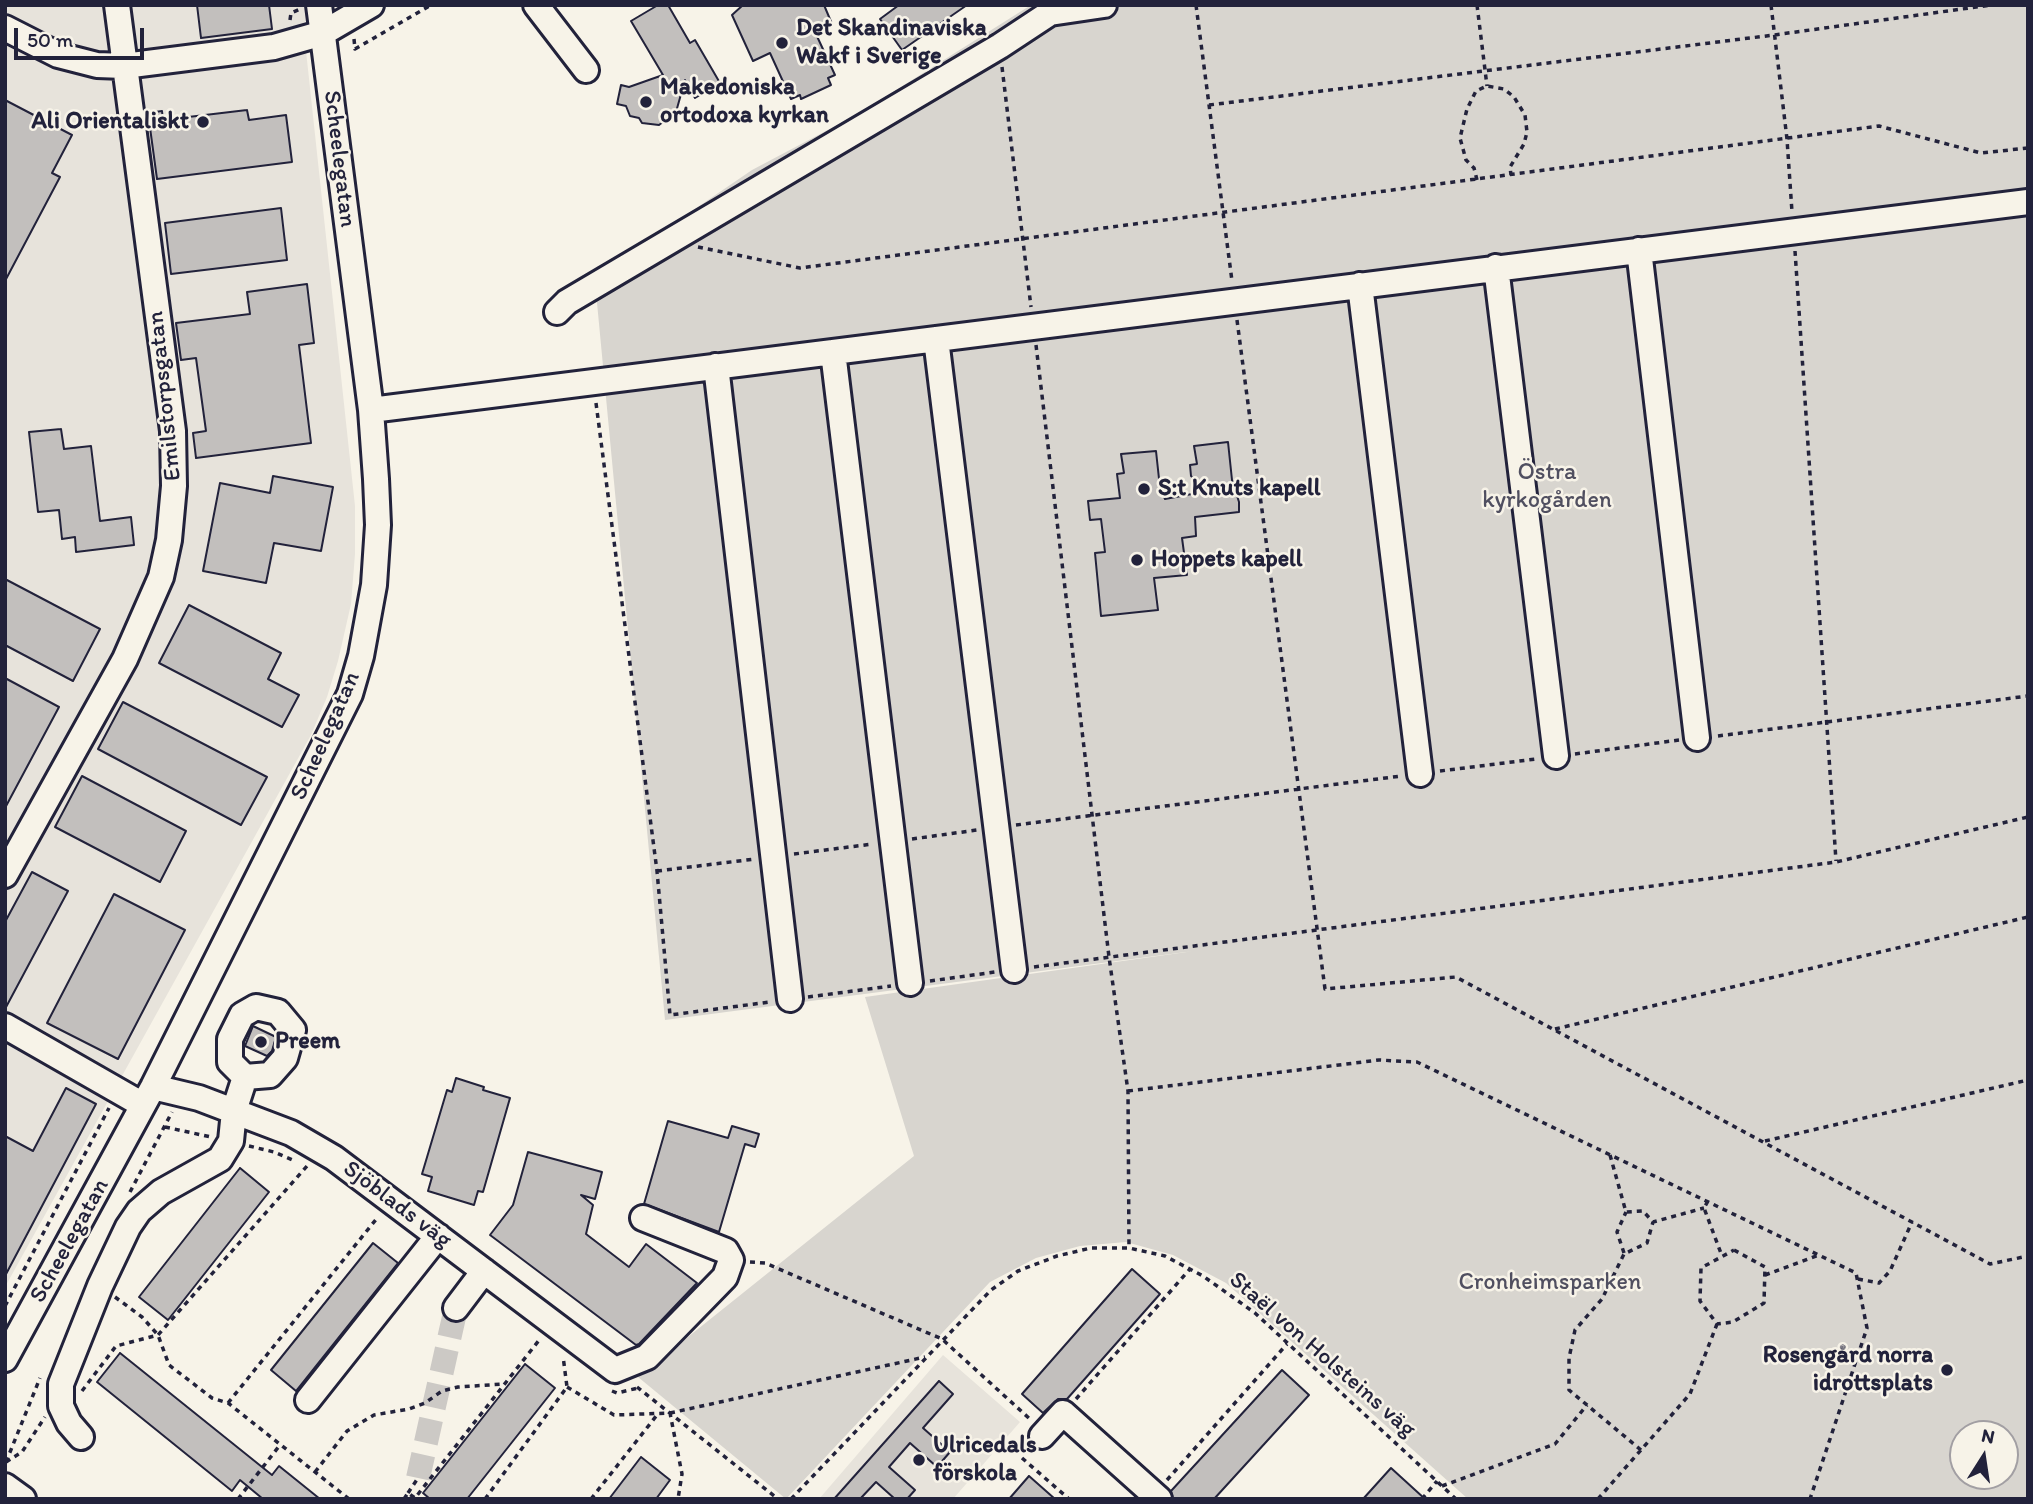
<!DOCTYPE html>
<html>
<head>
<meta charset="utf-8">
<style>
  body { margin:0 }
  #map { position:relative; width:2033px; height:1504px; overflow:hidden; background:#f7f3e8; font-family:Itim,sans-serif }
  canvas { display:block }
  .frame { position:absolute; inset:0; border:7px solid #22223b; pointer-events:none }
  .north { position:absolute; left:1949px; top:1420px; width:70px; height:70px; box-sizing:border-box; background:#f7f3e8; border:2px solid #a29fa3; border-radius:50%; rotate:12deg; font-size:19px; font-weight:700; line-height:28px; text-align:center; color:#22223b }
  .north::after { content:''; display:block; margin:auto; width:24px; height:32px; background:#22223b; clip-path:polygon(50% 0,100% 100%,50% 72%,0 100%) }
  .scale { position:absolute; left:14px; top:28px; width:130px; height:32px; box-sizing:border-box; border:4px solid #22223b; border-top:0; padding-left:9px; font-size:21px; line-height:24px; white-space:nowrap; color:#22223b; -webkit-text-stroke:5px #f7f3e8; paint-order:stroke }
</style>
</head>
<body>
<div id="map">
<canvas width="2033" height="1504"></canvas>
<div class="frame"></div>
<div class="north">N</div>
<div class="scale">50 m</div>
</div>
<script>
const context = document.querySelector('canvas').getContext('2d');
context.lineJoin = 'round';
function fillPath(path, color) {
  context.fillStyle = color;
  context.fill(path, 'evenodd');
}
function poly(rows) {
  const path = new Path2D();
  for (const r of rows) {
    path.moveTo(r[0], r[1]);
    for (let i = 2; i < r.length; i += 2) path.lineTo(r[i], r[i + 1]);
  }
  return path;
}
function trace(path, color, width, dash) {
  context.strokeStyle = color;
  context.lineWidth = width;
  context.lineCap = dash ? 'butt' : 'round';
  context.setLineDash(dash || []);
  context.stroke(path);
}
function write(font, color, halo, rows, align = 'center') {
  context.font = font + ' Itim,sans-serif';
  context.lineWidth = 5;
  context.setLineDash([]);
  context.textBaseline = 'middle';
  context.strokeStyle = halo;
  context.fillStyle = color;
  for (const [text, x, y, turn = 0] of rows) {
    context.save();
    context.translate(x, y);
    context.rotate((+turn || 0) * Math.PI / 180);
    context.textAlign = isNaN(turn) ? turn : align;
    if (halo) context.strokeText(text, 0, 0);
    context.fillText(text, 0, 0);
    context.restore();
  }
}
fillPath(poly([
  [5,5,333,5,303,23,355,506,355,554,351,604,338,661,327,697,311,735,5,1287],
  [943,1355,1020,1422,953,1499,819,1499]
]), '#e7e3db');
fillPath(poly([
  [1031,5,2028,5,2028,1499,1468,1499,1226,1283,1173,1255,1126,1242,1080,1246,1036,1258,990,1282,786,1499,638,1377,914,1156,865,997,1194,951,665,1020,594,271,667,228,752,170,858,114],
  [1963,1434,2005,1434,2005,1476,1963,1476]
]), '#d8d5cf');
const building = poly([
  [197,5,269,5,272,29,201,38,197,5],
  [658,5,668,5,690,43,695,40,720,83,695,98,685,80,676,112,659,125,642,123,639,118,630,116,626,106,617,104,621,85,629,87,663,75,631,21,658,5],
  [743,5,824,5,832,24,815,32,835,75,828,78,831,85,801,99,800,95,791,99,770,53,753,61,732,15,743,5],
  [899,5,967,5,902,50,880,19,899,5],
  [5,100,72,135,52,173,60,177,5,281,5,100],
  [247,110,249,120,286,115,292,162,157,179,148,113,162,111,163,120,247,110],
  [281,208,287,260,171,274,165,223,281,208],
  [307,284,314,343,299,345,311,443,196,458,193,433,206,431,196,358,181,360,176,323,250,314,247,292,307,284],
  [61,429,64,449,91,446,100,521,131,517,134,545,76,552,75,537,62,539,59,510,38,512,29,432,61,429],
  [1228,442,1232,480,1239,502,1239,512,1195,517,1196,536,1182,538,1187,575,1154,578,1158,610,1101,616,1095,553,1105,552,1101,519,1090,520,1088,501,1120,498,1117,474,1124,473,1121,454,1156,451,1160,488,1165,499,1208,491,1191,476,1190,465,1197,464,1194,446,1228,442],
  [273,476,333,487,321,551,274,543,266,583,203,571,220,483,270,493,273,476],
  [5,579,100,629,73,681,5,645,5,579],
  [189,605,281,653,268,679,299,695,282,727,159,663,189,605],
  [5,678,59,707,5,808,5,678],
  [123,702,267,777,241,825,98,749,123,702],
  [82,776,186,831,160,882,55,827,82,776],
  [32,872,68,891,5,1009,5,922,32,872],
  [114,894,185,930,118,1059,47,1023,114,894],
  [253,1026,276,1037,272,1051,267,1056,245,1046,253,1026],
  [456,1078,484,1087,483,1090,510,1098,483,1192,478,1191,474,1205,428,1191,432,1177,422,1174,447,1090,452,1092,456,1078],
  [66,1088,96,1104,5,1276,5,1136,33,1151,66,1088],
  [668,1121,728,1138,732,1126,759,1134,755,1147,745,1144,719,1232,644,1204,668,1121],
  [528,1152,602,1172,595,1199,581,1195,593,1205,586,1234,629,1267,646,1244,697,1283,639,1344,636,1345,490,1235,513,1205,528,1152],
  [240,1168,269,1192,168,1320,139,1297,240,1168],
  [373,1243,398,1263,296,1391,271,1370,373,1243],
  [1132,1269,1160,1294,1067,1399,1058,1399,1043,1413,1022,1394,1132,1269],
  [120,1353,272,1475,279,1466,320,1499,263,1499,240,1480,232,1491,97,1382,120,1353],
  [525,1364,555,1388,467,1499,430,1499,423,1493,525,1364],
  [1282,1370,1309,1395,1214,1499,1173,1499,1171,1491,1282,1370],
  [939,1381,953,1394,923,1428,950,1452,937,1467,910,1443,889,1467,915,1490,907,1499,895,1499,876,1482,860,1499,834,1499,939,1381],
  [641,1457,670,1480,656,1499,609,1499,641,1457],
  [1391,1468,1425,1499,1363,1499,1391,1468],
  [1029,1476,1055,1499,1009,1499,1029,1476]
]);
fillPath(building, '#c2bfbd');
trace(building, '#22223b', 2);
trace(poly([
  [418,1478,456,1308]
]), '#ccc9c5', 24, [24, 12]);
const minor = poly([
  [536,5,586,70],
  [5,28,58,55,97,65,124,66,274,47,323,33,371,5],
  [1639,250,1697,738],
  [1496,267,1556,756],
  [1360,285,1420,774],
  [557,312,567,302,1000,46,1050,13,1104,5],
  [936,339,1014,970],
  [833,352,910,983],
  [716,366,790,999],
  [371,410,2028,202],
  [5,875,125,659,161,577,169,540,174,486,173,431,117,5],
  [5,1026,143,1105],
  [153,1087,199,1098,291,1133,334,1158,615,1370,647,1357,725,1277,731,1260,726,1251,643,1218],
  [456,1308,484,1271],
  [5,1359,153,1087,350,694,361,656,374,585,378,525,376,479,371,410,319,5],
  [308,1400,438,1236],
  [1042,1436,1063,1413,1159,1499],
  [81,1437,69,1423,61,1406,61,1384,100,1286,128,1227,139,1211,161,1192,220,1159,231,1141,234,1111,245,1077,270,1075,285,1058,293,1030,278,1012,256,1007,242,1015,230,1039,230,1062,245,1077],
  [5,1486,23,1499]
]);
trace(minor, '#22223b', 30);
trace(poly([
  [1196,5,1232,281],
  [1477,5,1487,86],
  [1771,5,1787,139,1792,212],
  [290,20,291,13,300,9],
  [354,39,355,49,431,5],
  [1002,67,1031,307],
  [1209,105,1774,35,1991,5],
  [1477,180,1474,168,1466,160,1460,138,1467,109,1476,91,1487,86,1504,89,1514,97,1525,115,1527,132,1524,144,1510,167,1511,175],
  [698,247,800,268,1879,126,1981,153,2028,148],
  [1795,251,1836,861],
  [1237,320,1325,989,1456,977,1990,1264,2028,1256],
  [1036,345,1109,957,1128,1091,1129,1248],
  [596,403,657,871,670,1015,770,1002],
  [1718,736,2028,696],
  [1575,754,1679,740],
  [1440,771,1536,759],
  [1016,825,1401,776],
  [912,839,977,830],
  [794,854,873,844],
  [657,871,755,859],
  [1034,967,1836,862,2028,817],
  [930,981,995,972],
  [808,997,891,986],
  [1555,1029,2028,917],
  [1128,1091,1379,1060,1417,1062,1856,1273,1867,1328,1810,1499],
  [165,1127,211,1137],
  [1765,1141,2028,1080],
  [249,1146,274,1152,295,1161],
  [1610,1155,1626,1212,1643,1211,1653,1222,1704,1208],
  [130,1192,172,1112],
  [1708,1201,1704,1208,1722,1256],
  [1734,1250,1765,1267,1764,1303,1733,1322,1717,1324,1700,1301,1701,1268,1734,1250],
  [1624,1253,1617,1232,1626,1212],
  [750,1262,765,1263,942,1339,1031,1420],
  [1765,1275,1819,1255],
  [1858,1279,1879,1283,1890,1271,1912,1222],
  [115,1297,142,1317,158,1335,169,1365,212,1398,228,1403,349,1499],
  [5,1306,109,1108],
  [567,1387,614,1415,670,1413,682,1474,678,1499],
  [637,1387,778,1499],
  [82,1391,116,1346,158,1335,307,1166],
  [612,1391,617,1393,638,1388],
  [1076,1399,1190,1269],
  [228,1403,378,1217],
  [670,1413,925,1357],
  [1641,1450,1569,1390,1569,1358,1575,1330,1602,1299,1624,1254,1647,1243,1653,1222],
  [1022,1458,1069,1499],
  [6,1462,22,1452,45,1417],
  [6,1462,40,1378],
  [315,1472,347,1431,374,1415,409,1409,425,1403,442,1391,458,1387,503,1384],
  [1167,1480,1287,1344],
  [1442,1486,1555,1444,1587,1405],
  [408,1493,418,1478],
  [238,1499,280,1445],
  [404,1499,408,1493,415,1498,540,1339],
  [485,1499,567,1387,563,1356],
  [591,1499,657,1415],
  [791,1499,991,1290,1018,1271,1057,1256,1091,1248,1129,1248,1165,1256,1203,1276,1255,1313,1456,1499],
  [1422,1499,1437,1481],
  [1598,1499,1690,1394,1717,1324],
  [1679,1499,1680,1499]
]), '#22223b', 3.5, [5, 5]);
trace(minor, '#f7f3e8', 24);
for (const [x, y, r, color] of [
  [782,43,7,"#22223b"],
  [646,102,7,"#22223b"],
  [203,122,7,"#22223b"],
  [1144,489,7,"#22223b"],
  [1137,560,7,"#22223b"],
  [261,1042,7,"#22223b"],
  [1947,1370,7,"#22223b"],
  [919,1460,7,"#22223b"]
]) {
  const dot = new Path2D();
  dot.arc(x, y, r, 0, 2 * Math.PI);
  context.fillStyle = color;
  context.fill(dot);
  trace(dot, '#f7f3e8', 2.5);
}
write('bold 24px', '#22223b', '#f7f3e8', [
  ["Det Skandinaviska",796,29],
  ["Wakf i Sverige",796,57],
  ["Makedoniska",660,88],
  ["ortodoxa kyrkan",660,116],
  ["Ali Orientaliskt",189,122,"right"],
  ["S:t Knuts kapell",1158,489],
  ["Hoppets kapell",1151,560],
  ["Preem",275,1042],
  ["Rosengård norra",1933,1356,"right"],
  ["idrottsplats",1933,1384,"right"],
  ["Ulricedals",933,1446],
  ["förskola",933,1474]
], 'left');
write('24px', '#22223b', '#f7f3e8', [
  ["Scheelegatan",339,159,83],
  ["Emilstorpsgatan",165,396,-96],
  ["Scheelegatan",326,736,-66],
  ["Sjöblads väg",397,1205,37],
  ["Scheelegatan",70,1241,-61],
  ["Staël von Holsteins väg",1322,1355,41]
]);
write('24px', '#504f60', '#f7f3e8', [
  ["Östra",1547,473],
  ["kyrkogården",1547,501],
  ["Cronheimsparken",1550,1283]
]);
</script>
</body>
</html>
